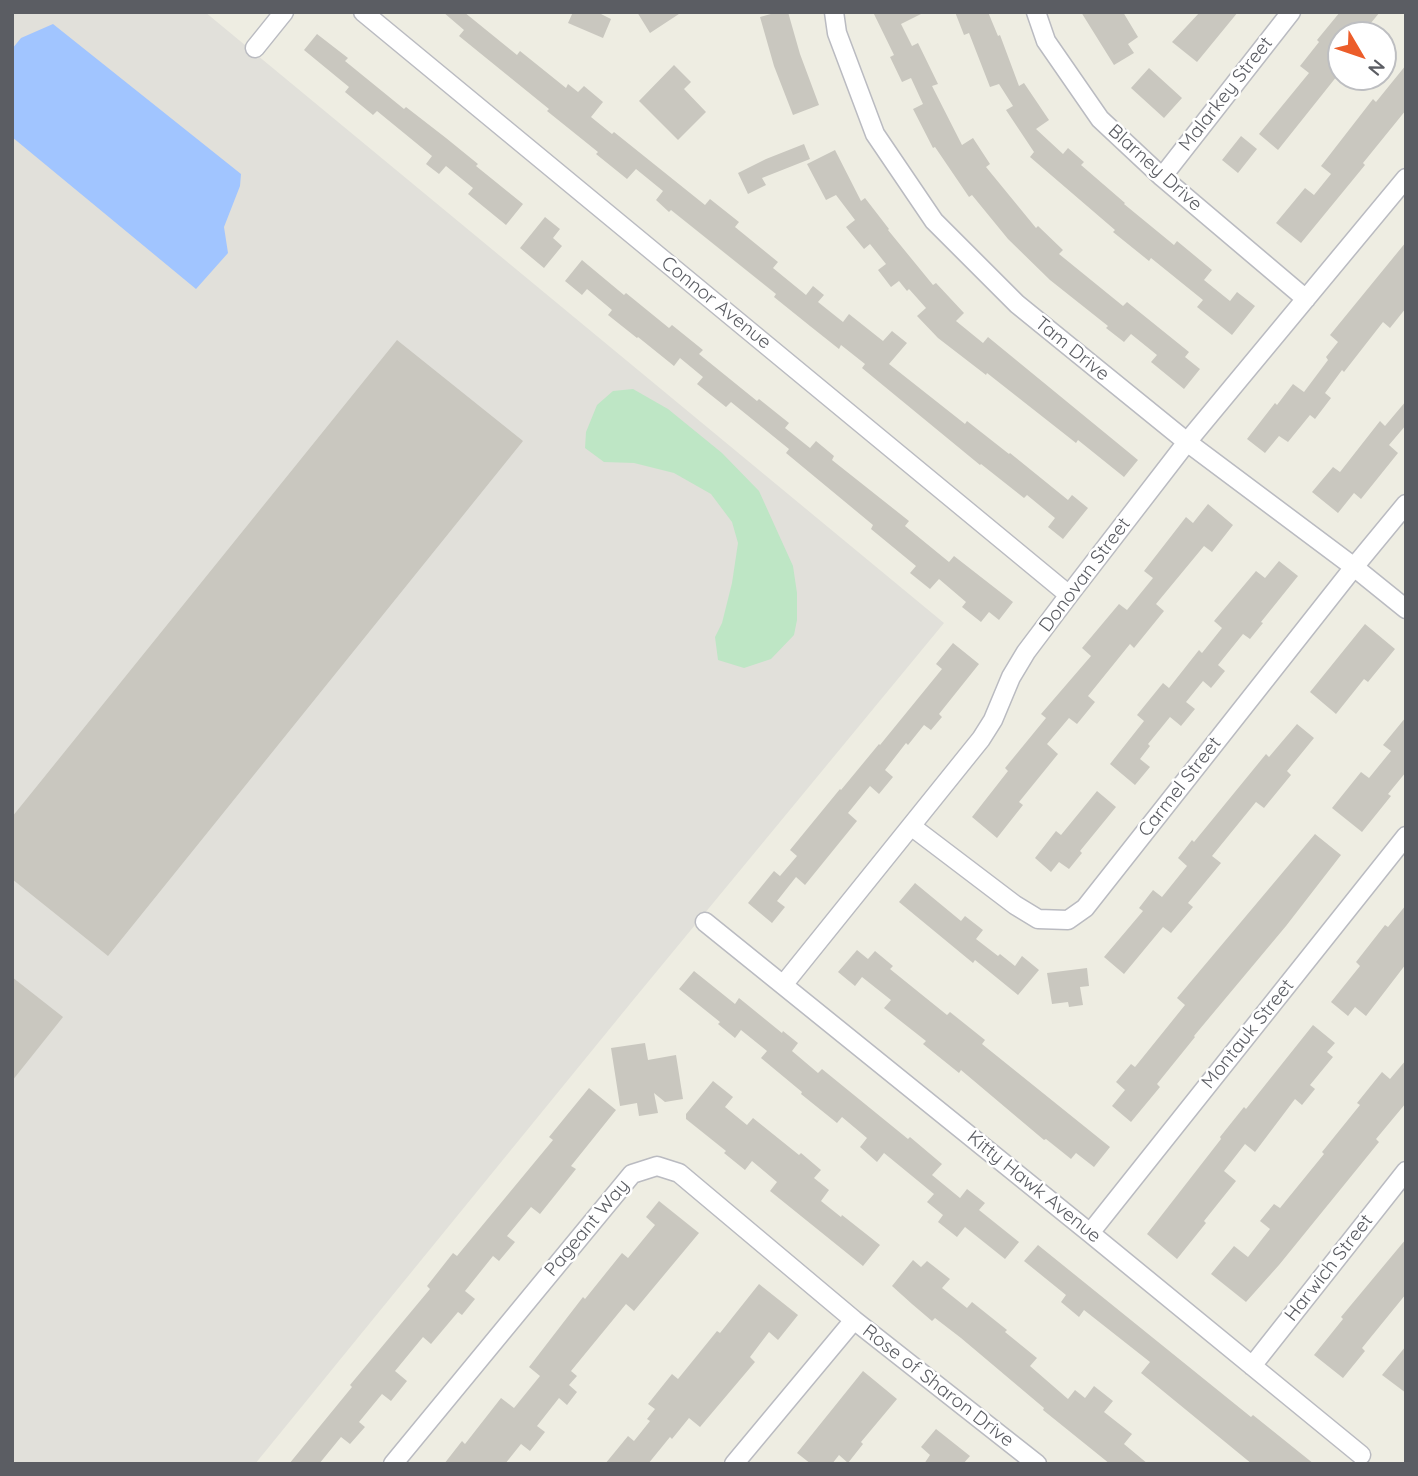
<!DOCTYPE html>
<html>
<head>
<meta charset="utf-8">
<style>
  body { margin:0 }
  #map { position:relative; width:1418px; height:1476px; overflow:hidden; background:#eeede2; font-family:Quicksand,sans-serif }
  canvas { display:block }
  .frame { position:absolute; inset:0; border:14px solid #5b5d63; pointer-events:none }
  .north { position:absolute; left:1327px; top:21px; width:70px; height:70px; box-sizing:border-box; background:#fff; border:2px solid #bdbec1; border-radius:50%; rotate:129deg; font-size:19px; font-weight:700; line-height:28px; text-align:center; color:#5b5d63 }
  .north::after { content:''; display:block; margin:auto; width:24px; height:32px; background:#ec5d2a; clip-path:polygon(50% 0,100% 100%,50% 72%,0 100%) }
</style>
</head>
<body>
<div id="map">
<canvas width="1418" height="1476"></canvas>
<div class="frame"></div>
<div class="north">N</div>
</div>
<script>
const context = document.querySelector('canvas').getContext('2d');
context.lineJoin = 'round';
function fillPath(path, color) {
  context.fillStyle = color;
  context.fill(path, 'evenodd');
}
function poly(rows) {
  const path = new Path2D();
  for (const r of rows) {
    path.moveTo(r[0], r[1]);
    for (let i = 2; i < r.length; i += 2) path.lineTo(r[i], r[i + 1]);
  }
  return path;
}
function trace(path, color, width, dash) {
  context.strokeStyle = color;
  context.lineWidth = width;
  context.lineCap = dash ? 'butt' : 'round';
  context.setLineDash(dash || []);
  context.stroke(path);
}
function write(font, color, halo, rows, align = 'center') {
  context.font = font + ' Quicksand,sans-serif';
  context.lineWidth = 5;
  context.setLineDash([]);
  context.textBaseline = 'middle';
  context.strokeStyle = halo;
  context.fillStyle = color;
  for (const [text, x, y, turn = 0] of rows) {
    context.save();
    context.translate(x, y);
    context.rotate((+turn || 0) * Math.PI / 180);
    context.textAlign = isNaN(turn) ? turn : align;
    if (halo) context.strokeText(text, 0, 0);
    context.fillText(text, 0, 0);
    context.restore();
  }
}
fillPath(poly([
  [12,12,205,12,944,623,634,999,255,1464,12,1464]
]), '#e1e0da');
fillPath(poly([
  [633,389,668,409,722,453,759,491,793,566,797,593,797,620,794,635,771,659,744,668,718,660,715,637,722,623,732,583,738,543,732,522,711,494,674,473,634,463,604,462,585,448,586,432,597,405,613,391]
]), '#bee6c5');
fillPath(poly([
  [53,24,241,174,240,186,224,227,228,253,196,289,12,137,12,49,21,38]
]), '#a1c5ff');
fillPath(poly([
  [443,12,464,12,517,55,520,51,566,88,568,84,578,92,584,86,603,102,591,117,612,134,614,132,705,205,710,199,739,222,735,227,778,262,773,268,806,295,813,286,824,295,818,302,843,322,849,314,883,341,892,331,907,343,889,364,965,424,967,421,1009,454,1010,453,1068,500,1072,495,1088,508,1063,539,1048,527,1055,518,1027,495,1024,498,981,464,980,465,862,368,865,364,841,345,839,349,810,326,774,297,776,294,671,210,669,212,656,200,663,191,636,169,627,179,596,154,598,152,547,111,549,109,459,36,464,30],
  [573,12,597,12,611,19,603,38,568,23],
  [637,12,682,12,650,33],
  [778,12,788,12,800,54,819,105,793,115,774,66,760,17],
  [873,12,925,12,901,24,912,46,918,43,938,84,932,86,962,145,973,138,990,164,986,167,1036,228,1038,226,1063,250,1059,254,1123,306,1127,302,1189,352,1185,357,1200,369,1184,389,1151,362,1157,355,1131,334,1124,342,1106,328,1108,326,1050,280,1008,239,972,195,969,197,935,147,933,148,913,109,923,104,911,78,902,82,890,57,894,55],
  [955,12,988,12,998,36,1000,35,1019,86,1024,83,1049,120,1036,129,1063,154,1068,148,1084,162,1081,165,1125,203,1124,204,1174,245,1177,241,1212,270,1204,280,1230,301,1237,292,1255,306,1232,335,1197,307,1203,300,1151,258,1149,261,1113,232,1115,230,1030,157,1034,152,1006,110,1013,106,999,84,990,87,969,33,964,35],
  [1081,12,1123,12,1138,37,1128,44,1134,53,1114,65],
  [1200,12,1238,12,1197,62,1172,42],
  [1340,12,1380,12,1361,35,1341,35,1341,71,1278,150,1259,134,1309,73,1300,66,1319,42,1317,40],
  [317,34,348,58,345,61,404,109,406,107,446,138,478,164,476,166,523,204,506,225,468,194,473,188,446,166,439,174,426,164,432,156,377,111,373,115,345,92,349,87,304,50],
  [674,65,691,82,684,89,706,112,678,140,639,101],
  [1406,65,1406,110,1363,163,1365,165,1301,243,1276,223,1305,188,1314,195,1331,174,1321,166,1373,99,1376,102],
  [1149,68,1182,98,1164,118,1131,88],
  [1241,136,1257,149,1238,173,1222,160],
  [804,144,810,159,762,178,766,185,748,194,738,173,766,159],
  [835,150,861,201,865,198,889,229,888,230,933,285,936,283,964,313,956,321,983,343,988,337,1138,460,1124,477,1078,440,1076,443,987,373,986,375,938,338,917,316,926,308,909,289,907,291,899,281,891,287,878,270,886,264,870,244,864,249,846,227,855,220,836,195,826,200,807,164],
  [545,217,560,229,553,238,562,246,544,268,520,248],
  [1406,242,1406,308,1390,328,1383,322,1344,372,1342,370,1325,393,1331,398,1315,419,1310,415,1288,442,1279,436,1265,453,1247,439,1275,403,1277,405,1293,384,1304,392,1328,360,1326,357,1338,342,1330,335],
  [582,260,624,295,626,293,669,328,672,325,703,350,699,354,757,401,759,399,789,423,785,428,810,448,816,441,834,456,832,460,909,521,905,526,949,562,954,556,1013,602,999,620,989,612,981,622,962,607,966,602,939,579,930,589,910,573,916,566,871,529,873,525,786,453,789,449,731,402,726,407,697,384,703,377,680,358,674,366,638,337,637,338,608,315,612,310,587,289,582,295,565,281],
  [397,340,523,441,108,956,12,879,12,817],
  [1406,401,1406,425,1389,445,1398,453,1361,499,1354,493,1338,513,1312,492,1333,467,1340,472,1380,421,1385,426],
  [1208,504,1233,525,1212,552,1204,546,1156,604,1164,611,1134,648,1130,644,1088,696,1095,702,1077,724,1069,718,1047,744,1058,754,1019,802,1023,805,997,838,972,817,1008,771,1005,768,1046,718,1041,714,1091,656,1082,648,1119,604,1127,610,1153,578,1144,571,1186,517,1193,523],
  [1279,561,1298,576,1261,622,1263,623,1250,639,1243,634,1218,665,1225,671,1211,688,1203,681,1186,702,1195,709,1181,726,1170,717,1148,744,1150,746,1140,759,1150,767,1135,785,1110,764,1144,721,1137,715,1163,683,1169,688,1199,650,1202,653,1222,628,1214,621,1256,571,1265,578],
  [1365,624,1395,649,1368,682,1364,679,1336,714,1310,692],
  [953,643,979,664,939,714,942,717,931,730,924,725,908,745,906,743,885,770,893,777,879,794,870,786,848,813,857,821,805,885,796,877,777,901,785,907,772,923,748,903,774,871,780,876,797,856,790,850,840,789,841,790,879,744,880,745,942,669,936,664],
  [1406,717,1406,772,1388,794,1391,796,1362,832,1332,808,1361,772,1369,778,1391,751,1383,745],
  [1297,724,1314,738,1287,771,1291,775,1264,808,1256,802,1212,856,1221,863,1188,903,1193,907,1171,933,1163,927,1124,974,1104,957,1143,911,1139,908,1153,890,1162,897,1187,866,1178,858,1192,840,1194,842,1266,754,1269,757],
  [1097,791,1116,807,1080,851,1082,853,1069,869,1059,862,1051,872,1035,858,1056,831,1061,835],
  [1315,834,1341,855,1286,926,1194,1036,1195,1037,1157,1084,1160,1087,1131,1122,1112,1106,1125,1090,1116,1082,1131,1064,1135,1067,1185,1005,1177,998],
  [915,883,961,921,965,916,983,930,976,939,998,956,1000,954,1015,966,1022,956,1039,970,1018,995,975,960,973,963,899,902],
  [1406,905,1406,964,1366,1016,1355,1007,1348,1016,1331,1002,1360,966,1356,962,1385,925,1388,927],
  [857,950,868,959,875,951,893,966,890,969,947,1015,950,1012,985,1040,982,1044,1110,1147,1094,1167,1076,1153,1071,1159,1046,1139,1044,1140,961,1070,959,1073,923,1044,926,1041,884,1008,891,1000,862,977,855,986,838,972],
  [1087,968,1089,986,1080,987,1083,1005,1069,1007,1068,1002,1052,1004,1047,973],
  [694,971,735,1004,739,998,782,1033,783,1031,798,1043,792,1051,818,1073,822,1069,908,1139,910,1137,942,1164,932,1175,960,1198,967,1189,985,1203,979,1210,1019,1242,1005,1259,965,1227,957,1237,938,1222,943,1215,927,1202,934,1194,884,1153,877,1162,860,1147,867,1138,842,1117,837,1123,801,1094,802,1092,761,1058,767,1051,741,1030,735,1038,718,1024,720,1022,679,989],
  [12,977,63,1017,12,1081],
  [1313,1025,1335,1043,1327,1052,1333,1057,1310,1085,1315,1089,1302,1105,1295,1099,1255,1152,1245,1144,1224,1171,1236,1181,1204,1221,1206,1223,1177,1259,1147,1234,1221,1139,1220,1137,1244,1107,1246,1109],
  [645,1043,648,1060,676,1055,683,1099,665,1102,654,1093,658,1113,639,1116,637,1103,620,1106,611,1048],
  [1406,1060,1406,1103,1376,1139,1379,1142,1279,1265,1246,1302,1211,1274,1234,1246,1248,1257,1270,1229,1260,1221,1274,1204,1280,1208,1324,1154,1322,1152,1360,1105,1357,1103,1382,1072,1390,1079],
  [713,1081,733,1097,725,1107,747,1125,753,1118,799,1155,801,1153,821,1170,814,1178,829,1190,821,1201,841,1217,842,1215,880,1245,863,1266,770,1191,777,1182,752,1161,745,1170,724,1153,726,1151,686,1119,686,1114],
  [589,1088,616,1110,571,1166,576,1169,540,1214,531,1207,507,1236,515,1242,499,1261,493,1256,465,1291,475,1299,462,1315,458,1312,431,1344,423,1337,395,1371,407,1381,391,1401,382,1394,359,1422,365,1427,350,1444,341,1437,319,1464,289,1464,352,1387,350,1385,430,1289,427,1286,453,1253,457,1256,553,1140,549,1137],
  [659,1201,699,1233,634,1311,626,1304,571,1371,577,1376,569,1385,577,1392,567,1405,559,1398,537,1426,545,1432,530,1451,521,1444,505,1464,444,1464,462,1441,465,1444,501,1398,514,1408,540,1376,529,1367,583,1297,585,1299,622,1253,628,1258,655,1225,646,1217],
  [1406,1239,1406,1294,1362,1348,1365,1351,1343,1378,1314,1355,1343,1319,1341,1317],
  [1038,1245,1251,1417,1253,1415,1314,1464,1252,1464,1141,1373,1150,1362,1084,1310,1079,1317,1061,1302,1066,1295,1024,1261],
  [913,1260,921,1267,927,1261,950,1279,942,1288,967,1308,972,1302,1007,1330,1005,1332,1037,1358,1030,1366,1068,1399,1075,1390,1085,1398,1094,1386,1113,1401,1104,1412,1132,1434,1124,1444,1148,1464,1110,1464,1043,1410,1044,1408,961,1338,935,1318,932,1321,912,1304,892,1286],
  [759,1284,798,1315,778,1340,769,1332,750,1357,755,1362,700,1427,689,1418,672,1439,670,1437,648,1464,605,1464,628,1436,634,1441,650,1421,647,1419,655,1409,648,1404,672,1374,678,1379,717,1331,720,1333],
  [1406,1346,1406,1393,1382,1375],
  [863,1371,897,1399,861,1442,863,1444,848,1463,839,1455,832,1464,811,1464,797,1453],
  [936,1429,970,1456,963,1464,924,1464,930,1455,921,1447]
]), '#c9c7bf');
const minor = poly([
  [363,12,1069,595],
  [834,12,837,33,875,134,934,221,1017,304,1187,442,1354,567,1406,609],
  [1036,12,1046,41,1100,119,1162,177,1306,299],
  [255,48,284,12],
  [1162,177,1291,12],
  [911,826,1015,905,1038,919,1068,920,1085,908,1354,567,1406,504],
  [705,922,1090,1233,1361,1455],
  [783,985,981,739,993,720,1011,677,1026,652,1069,595,1187,442,1406,178],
  [1090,1233,1406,836],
  [1252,1366,1406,1171],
  [393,1464,632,1174,657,1166,679,1173,854,1320,1037,1464],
  [734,1464,854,1320]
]);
trace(minor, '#babbc1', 21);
trace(minor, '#fff', 18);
write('19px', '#5b5d63', '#fff', [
  ["Malarkey Street",1226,94,-52],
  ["Blarney Drive",1155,168,42],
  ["Connor Avenue",716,303,39],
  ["Tam Drive",1072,349,39],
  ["Donovan Street",1085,575,-53],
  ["Carmel Street",1180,787,-52],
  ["Montauk Street",1248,1034,-51],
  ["Kitty Hawk Avenue",1034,1187,39],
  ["Pageant Way",587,1228,-50],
  ["Harwich Street",1329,1268,-52],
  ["Rose of Sharon Drive",938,1386,38]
]);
</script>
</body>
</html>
